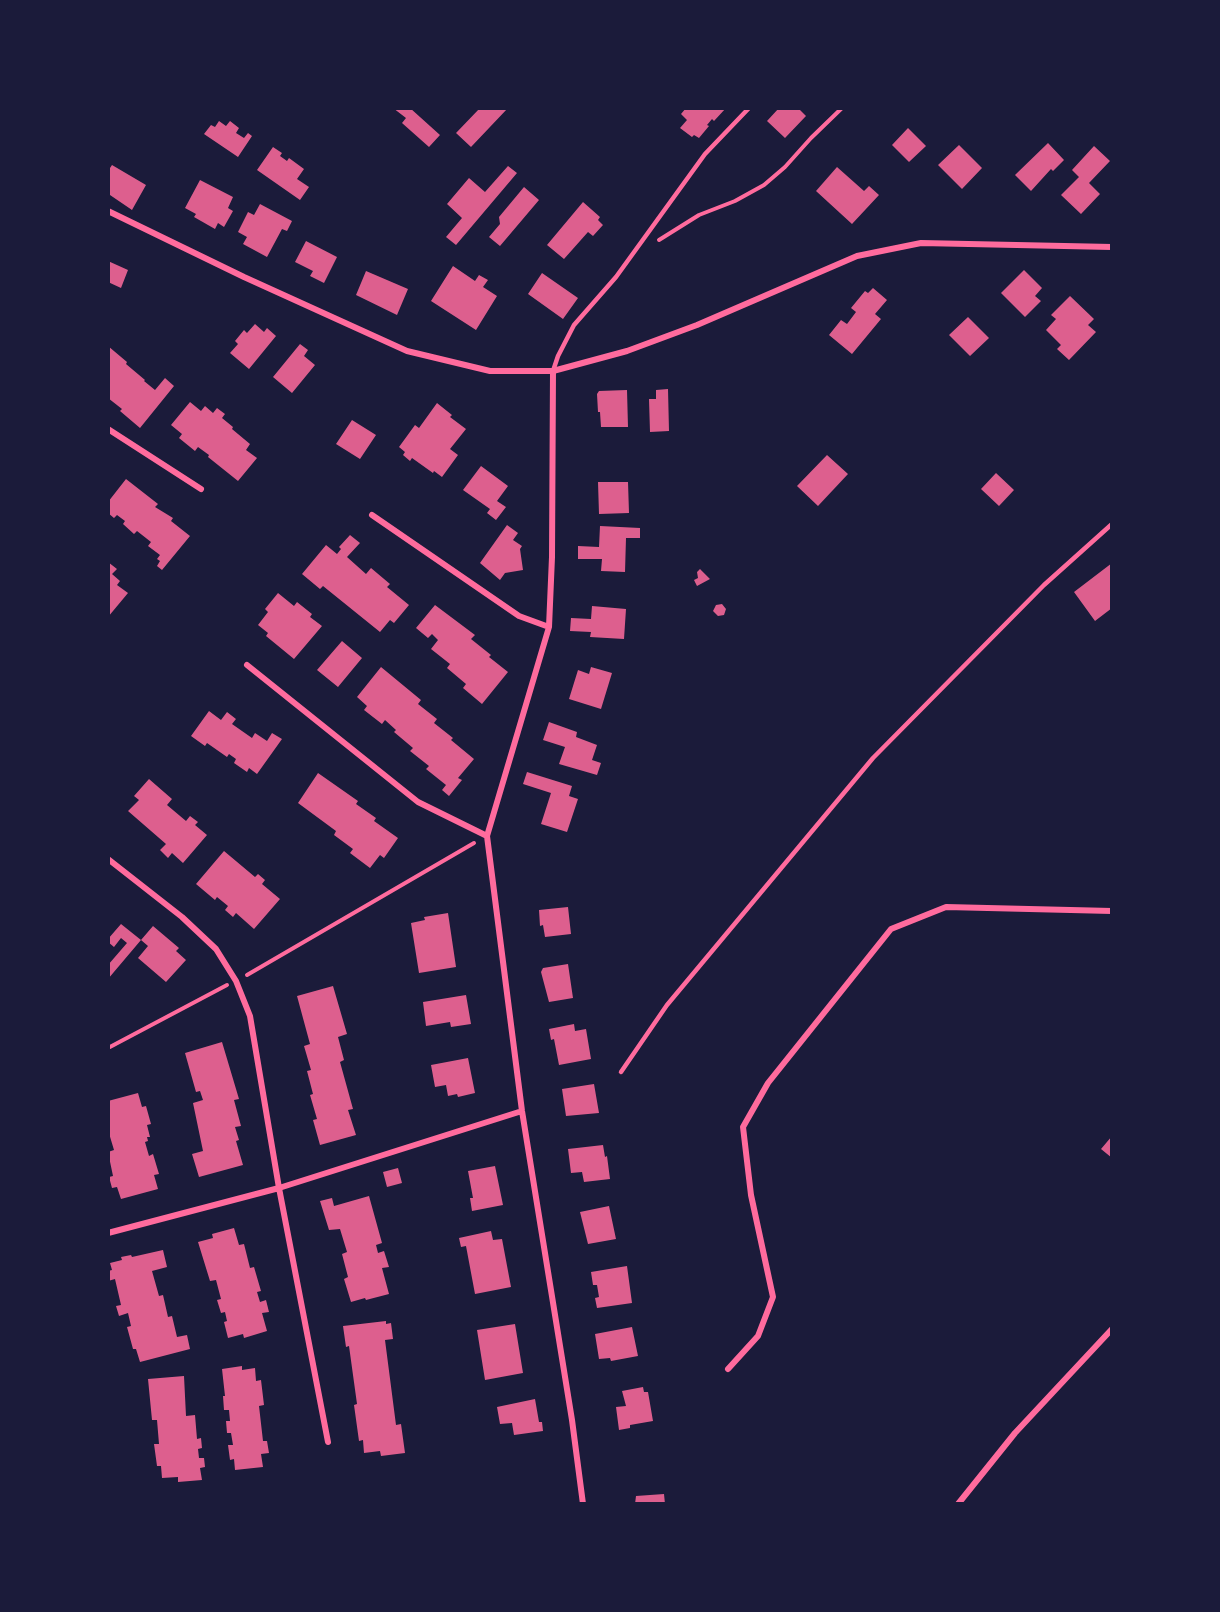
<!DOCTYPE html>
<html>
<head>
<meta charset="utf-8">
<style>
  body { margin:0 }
  #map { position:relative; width:1220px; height:1612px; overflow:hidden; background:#1b1b3a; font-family:"Roboto Condensed",sans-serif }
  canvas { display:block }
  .frame { position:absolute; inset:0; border:110px solid #1b1b3a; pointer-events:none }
</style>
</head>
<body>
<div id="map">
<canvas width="1220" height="1612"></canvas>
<div class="frame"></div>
</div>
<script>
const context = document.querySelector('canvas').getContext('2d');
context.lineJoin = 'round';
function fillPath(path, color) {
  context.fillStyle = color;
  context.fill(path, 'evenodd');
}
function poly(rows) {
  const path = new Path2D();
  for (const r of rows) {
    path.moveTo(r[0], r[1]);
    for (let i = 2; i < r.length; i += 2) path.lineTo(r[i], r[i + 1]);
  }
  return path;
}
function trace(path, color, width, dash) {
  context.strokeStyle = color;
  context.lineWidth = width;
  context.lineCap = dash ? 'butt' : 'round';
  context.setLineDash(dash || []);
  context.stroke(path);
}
fillPath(poly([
  [393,108,410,108,440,135,429,147,402,123,406,118],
  [480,108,508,108,471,147,456,133],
  [686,108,726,108,714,121,712,119,707,125,709,126,699,138,694,135,692,137,680,128,687,120,681,114],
  [779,108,798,108,806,116,785,138,767,121],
  [219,121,226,126,230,121,239,128,236,133,244,138,248,133,252,136,238,157,204,134,211,125,215,127],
  [908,128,926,146,909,162,892,145],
  [1048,143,1064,160,1053,171,1051,169,1031,191,1015,175],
  [959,145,982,168,962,189,938,165],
  [1094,146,1110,161,1089,183,1100,194,1081,214,1061,195,1079,177,1072,170],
  [273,147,282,153,280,156,287,161,289,158,304,169,297,179,309,187,300,200,257,170],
  [112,165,146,185,132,210,110,195,108,198,108,171],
  [508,166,517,173,456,245,446,237,462,218,447,204,469,178,485,192],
  [837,167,864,191,869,186,879,195,852,224,816,191],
  [200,180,233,197,228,208,233,211,224,227,218,223,215,229,194,217,196,214,185,208],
  [524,187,539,200,500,246,489,237,500,224,499,217],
  [583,202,600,217,598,220,603,225,593,236,588,232,564,259,547,245],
  [260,204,292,221,287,231,282,229,267,257,243,244,247,237,238,232,248,212,254,215],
  [306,241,337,257,324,283,310,276,313,271,295,262],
  [108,261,128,270,121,288,108,282],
  [453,266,475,281,479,275,488,280,483,287,497,296,476,330,431,301],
  [1024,270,1042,288,1035,296,1041,301,1025,317,1001,293],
  [366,271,408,289,397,315,356,295],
  [542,273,578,298,563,319,528,294],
  [873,288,887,300,875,314,881,319,852,354,829,335,841,320,847,324,856,312,851,308,865,291,868,293],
  [1070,296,1094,319,1088,325,1096,332,1069,360,1057,349,1061,345,1046,330,1056,319,1051,315],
  [968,317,989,338,970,356,949,335],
  [255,324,264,332,267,328,276,336,249,369,230,353,238,344,235,341,244,330,247,333],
  [300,344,308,350,304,356,315,365,292,393,273,377],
  [108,346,127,362,126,364,145,380,144,381,155,390,165,378,174,386,140,428,120,411,122,409,108,398],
  [668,389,669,431,650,432,649,399,656,399,656,390],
  [627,390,628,427,601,427,600,412,598,412,597,394,599,391],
  [190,402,201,411,205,406,213,413,217,408,225,414,222,418,233,427,232,429,250,444,246,450,257,458,238,481,208,457,209,455,198,447,195,451,179,438,182,434,171,425],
  [437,403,452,415,450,417,466,429,450,449,458,455,442,477,434,471,433,473,412,458,410,461,403,455,405,452,399,447,415,425,419,428],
  [352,420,376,435,360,459,336,444],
  [827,455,848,474,818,506,797,486],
  [481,466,508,486,497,501,506,507,496,520,487,513,490,509,463,490],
  [996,473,1014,490,999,506,981,489],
  [126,479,158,504,155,507,173,518,171,521,190,536,162,570,157,566,160,561,157,559,160,555,148,546,151,542,137,531,134,534,123,524,125,521,117,515,114,518,108,513,108,502],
  [598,482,628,482,629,513,599,514],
  [507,525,518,533,513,540,522,546,520,549,523,570,505,573,500,580,480,563],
  [600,526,640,528,640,538,626,538,625,572,601,571,602,559,578,559,578,546,599,547],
  [350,535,360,543,347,557,366,574,371,568,390,584,387,587,409,605,394,623,390,620,380,632,323,586,320,589,302,574,326,545,337,554,341,549,339,547],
  [108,562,117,569,112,574,120,581,117,585,128,593,108,617],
  [1112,563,1112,608,1095,621,1074,592],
  [700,569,710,579,697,586,694,580,698,578,697,572],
  [278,593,294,606,297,602,312,614,310,617,322,626,294,659,266,636,268,633,258,625,268,612,265,609],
  [722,604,726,609,724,615,718,616,713,611,716,605],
  [435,605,475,635,471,639,491,655,489,657,508,672,482,704,463,688,466,684,447,668,450,664,431,649,438,640,432,634,428,638,416,628],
  [592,606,626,609,624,639,590,637,591,632,570,631,571,618,591,619],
  [342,641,362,658,338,687,317,670],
  [381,667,421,700,418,704,437,719,434,723,453,738,451,740,474,759,458,778,462,780,449,796,442,790,446,785,426,769,429,766,410,751,413,748,394,732,396,730,385,720,382,724,364,710,367,706,357,697],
  [591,667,612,673,601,709,569,699,578,670,589,674],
  [209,711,221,720,227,712,236,719,232,724,252,738,255,733,267,741,272,733,282,739,257,774,249,768,247,772,234,763,236,759,229,754,227,757,207,743,205,746,191,736],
  [549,722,577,732,576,737,597,745,592,760,601,763,597,775,559,764,565,747,543,740],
  [527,772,572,786,569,796,578,799,567,832,541,824,551,793,523,784],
  [318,773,358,801,356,804,376,818,374,821,398,838,384,858,380,855,370,868,350,853,353,849,334,835,336,831,298,803],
  [149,779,172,799,167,805,186,821,190,816,198,822,195,825,207,835,183,863,172,853,168,858,160,850,166,844,128,811,139,800,134,796],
  [224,851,255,877,258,874,265,880,262,884,280,899,254,929,236,913,233,917,225,910,228,906,217,897,215,900,196,884],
  [568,907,571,934,545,937,543,925,540,926,539,910],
  [448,913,456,967,419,973,411,923,425,920,424,917],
  [121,924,141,940,108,979,108,965,127,943,121,938,114,947,108,942,108,939],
  [153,926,179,948,176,951,186,960,166,982,138,958,148,946,141,940],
  [568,964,573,998,549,1002,541,972,543,968],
  [333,986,347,1034,338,1037,344,1060,340,1062,353,1109,348,1110,356,1135,320,1145,313,1120,317,1119,310,1095,313,1094,307,1071,311,1070,304,1046,310,1044,297,996],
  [466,995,471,1024,451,1027,450,1022,426,1026,423,1002],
  [574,1024,575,1031,586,1029,591,1059,559,1065,554,1039,551,1040,549,1029],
  [222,1042,239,1099,234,1100,241,1126,235,1127,239,1140,236,1141,243,1165,199,1177,192,1154,203,1151,193,1103,203,1100,200,1091,196,1092,185,1053],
  [468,1058,475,1093,458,1097,457,1094,448,1096,446,1085,435,1087,431,1065],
  [594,1084,599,1113,566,1116,562,1089],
  [138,1093,142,1107,146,1106,151,1124,147,1125,150,1137,147,1137,148,1141,145,1142,149,1156,153,1154,159,1174,154,1175,158,1189,121,1199,117,1187,112,1188,109,1177,113,1176,108,1152,114,1150,108,1130,108,1101],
  [1112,1136,1112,1158,1101,1149],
  [603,1145,605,1157,607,1156,610,1179,584,1182,582,1172,571,1173,568,1149],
  [495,1166,503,1205,472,1211,470,1198,473,1198,468,1171],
  [398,1168,402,1183,387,1187,383,1172],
  [369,1196,382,1243,376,1245,378,1253,384,1251,389,1267,382,1268,389,1294,366,1300,365,1298,351,1302,344,1279,348,1277,342,1254,347,1252,340,1229,329,1230,320,1201,332,1198,334,1206],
  [609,1206,616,1239,588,1244,580,1212],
  [234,1228,239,1245,244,1244,250,1268,254,1267,261,1291,257,1292,260,1302,266,1300,269,1312,262,1313,267,1331,244,1338,243,1334,228,1338,224,1322,227,1321,225,1312,221,1313,217,1300,221,1299,216,1280,210,1281,198,1242,213,1238,212,1234],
  [491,1231,493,1240,502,1239,511,1287,475,1294,466,1246,461,1247,459,1238],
  [163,1250,167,1267,152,1271,159,1296,163,1295,168,1317,172,1316,177,1337,187,1335,190,1349,140,1362,136,1349,133,1349,127,1327,131,1326,128,1313,119,1316,116,1306,121,1305,115,1279,108,1281,108,1271,112,1270,110,1263,122,1260,121,1257,131,1255,132,1257],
  [627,1266,632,1303,597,1308,595,1298,599,1297,597,1285,593,1285,591,1272],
  [386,1321,386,1324,391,1323,393,1339,385,1340,396,1425,401,1424,405,1453,381,1456,380,1451,364,1453,363,1440,359,1441,354,1405,357,1404,349,1346,346,1347,343,1326],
  [515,1324,523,1373,485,1380,477,1330],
  [632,1327,638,1356,611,1361,610,1358,599,1359,595,1334],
  [242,1366,242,1370,255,1368,256,1381,261,1380,264,1405,259,1406,263,1441,267,1441,269,1453,261,1454,263,1467,235,1470,234,1459,230,1460,228,1445,233,1445,231,1433,227,1433,226,1421,230,1421,229,1410,224,1410,223,1396,225,1396,222,1369],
  [184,1376,186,1416,195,1415,197,1439,201,1438,202,1448,198,1449,199,1458,204,1458,205,1467,200,1468,202,1480,178,1482,178,1477,162,1478,161,1466,157,1466,154,1444,159,1444,157,1420,152,1420,148,1379],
  [643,1387,644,1392,648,1392,653,1421,630,1425,630,1428,619,1430,616,1407,626,1406,622,1391],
  [535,1399,539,1422,542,1422,543,1431,514,1435,512,1423,500,1424,497,1407],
  [664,1494,665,1504,635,1504,636,1496]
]), '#dd5f8e');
trace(poly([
  [659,240,699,215,735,201,764,185,785,167,811,138,842,108],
  [247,975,474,843],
  [108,1048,227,985]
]), '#ff6b9d', 4);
trace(poly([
  [553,371,558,356,574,325,616,277,705,154,749,108],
  [621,1072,667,1005,873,758,1044,585,1112,524]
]), '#ff6b9d', 4.5);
trace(poly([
  [108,211,244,277,407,351,490,371,553,371,627,351,697,325,857,256,921,243,1112,247],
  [553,371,552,557,549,627,487,836,522,1111,572,1420,583,1504],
  [108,429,201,489],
  [372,515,519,616,549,627],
  [247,665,418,802,487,836],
  [108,859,182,917,216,949,236,981,250,1016,279,1188,328,1442],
  [108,1233,279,1188,522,1111],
  [728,1369,758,1336,773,1297,751,1195,743,1127,768,1083,891,929,946,907,1112,911],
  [958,1504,1015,1433,1112,1329]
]), '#ff6b9d', 6);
</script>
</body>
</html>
